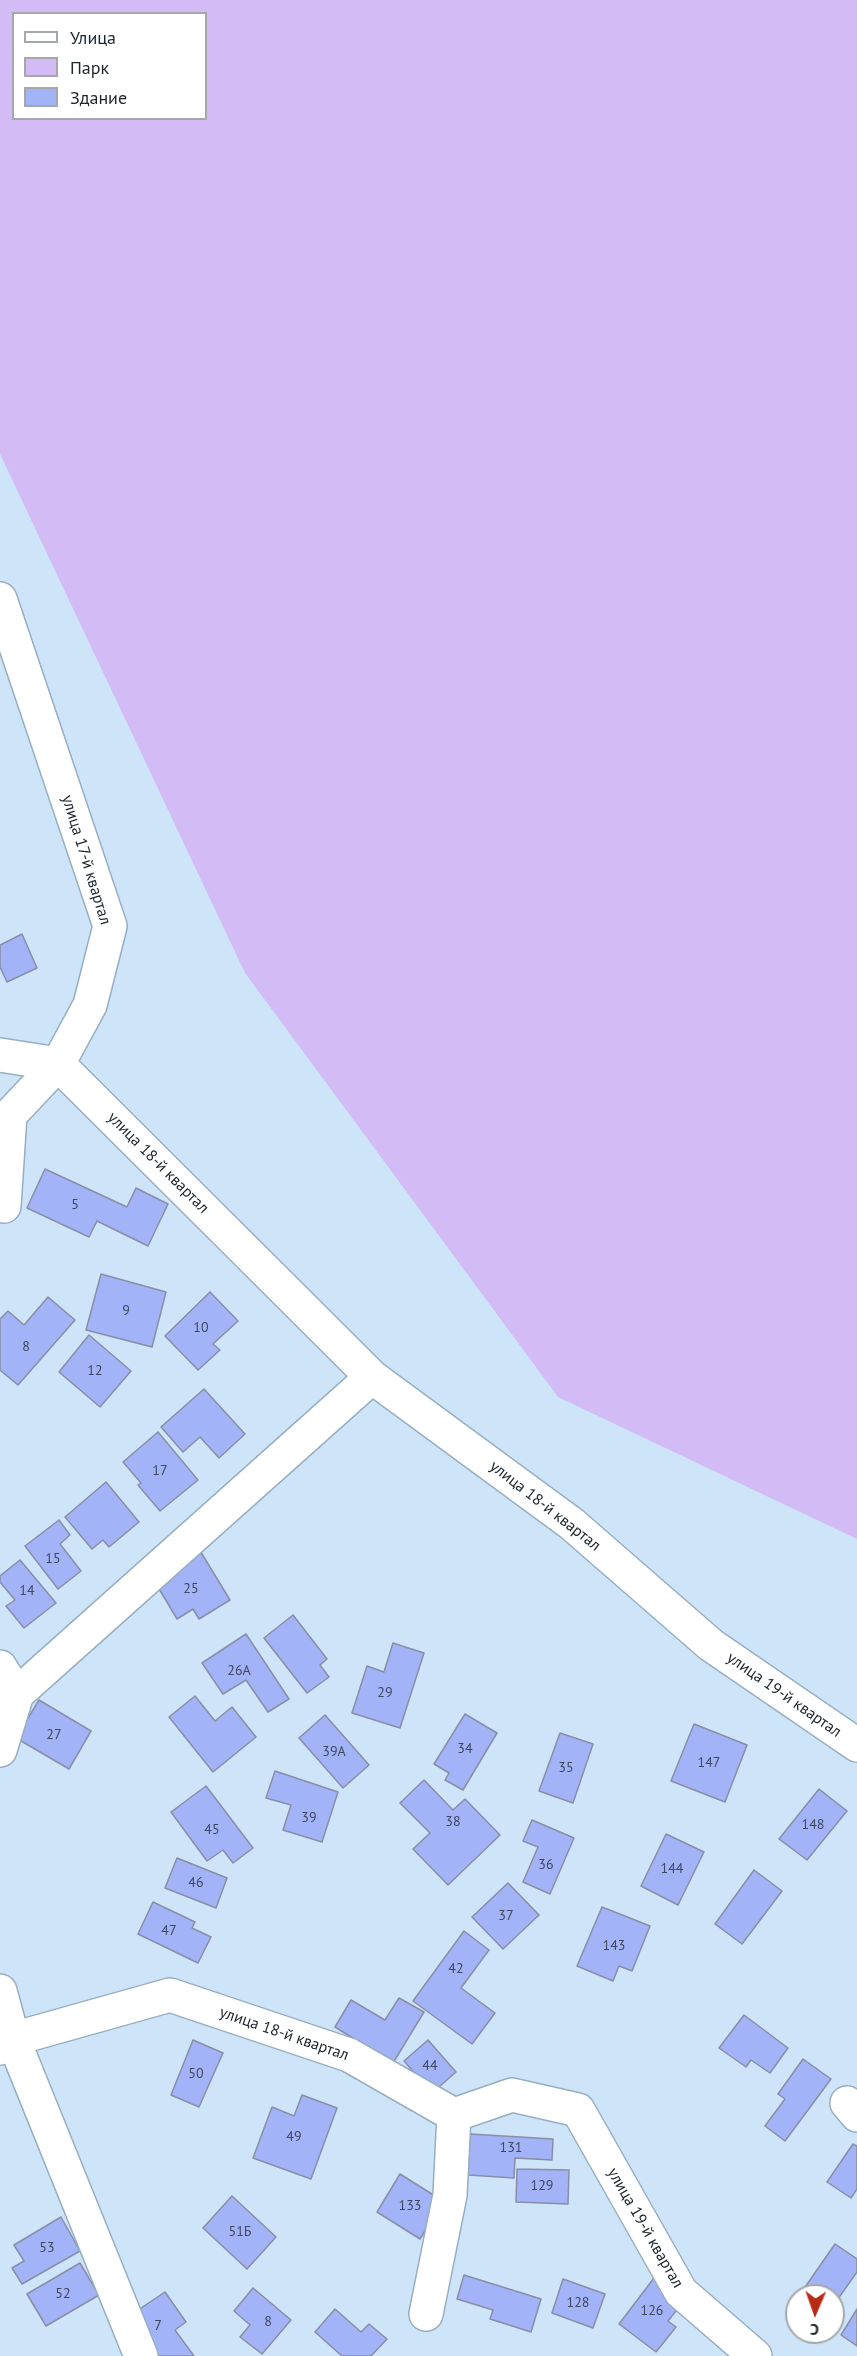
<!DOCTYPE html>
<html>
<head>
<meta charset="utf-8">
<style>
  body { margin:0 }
  #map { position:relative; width:857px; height:2356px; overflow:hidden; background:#cee5f9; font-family:"PT Sans",sans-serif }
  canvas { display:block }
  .legend { position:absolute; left:12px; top:12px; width:195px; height:108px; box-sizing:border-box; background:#fff; border:2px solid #a5a8ab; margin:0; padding:8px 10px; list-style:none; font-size:18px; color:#1d252d }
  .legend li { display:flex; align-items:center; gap:12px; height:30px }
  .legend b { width:30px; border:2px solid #a5a8ab }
  .north { position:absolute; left:785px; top:2284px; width:60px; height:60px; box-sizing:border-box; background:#fff; border:2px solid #a5a8ab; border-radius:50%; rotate:182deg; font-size:16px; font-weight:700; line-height:24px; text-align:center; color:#1d252d }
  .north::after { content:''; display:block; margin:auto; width:21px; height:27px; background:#b72a15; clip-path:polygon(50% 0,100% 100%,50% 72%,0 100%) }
</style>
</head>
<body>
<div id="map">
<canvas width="857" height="2356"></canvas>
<ul class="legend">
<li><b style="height:8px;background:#fff"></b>Улица</li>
<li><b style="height:16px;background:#d3bcf5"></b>Парк</li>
<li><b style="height:16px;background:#a3b3f7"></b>Здание</li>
</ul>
<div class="north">С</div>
</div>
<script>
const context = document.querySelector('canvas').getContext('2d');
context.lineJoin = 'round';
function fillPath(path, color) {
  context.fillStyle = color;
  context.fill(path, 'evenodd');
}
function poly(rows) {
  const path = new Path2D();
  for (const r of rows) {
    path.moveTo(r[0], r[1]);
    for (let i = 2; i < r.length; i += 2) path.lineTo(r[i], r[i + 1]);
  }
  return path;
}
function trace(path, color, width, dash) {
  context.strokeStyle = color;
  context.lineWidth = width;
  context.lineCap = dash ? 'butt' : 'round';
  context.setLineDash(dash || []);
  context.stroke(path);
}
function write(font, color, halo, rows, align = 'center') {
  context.font = font + ' "PT Sans",sans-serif';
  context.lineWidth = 4.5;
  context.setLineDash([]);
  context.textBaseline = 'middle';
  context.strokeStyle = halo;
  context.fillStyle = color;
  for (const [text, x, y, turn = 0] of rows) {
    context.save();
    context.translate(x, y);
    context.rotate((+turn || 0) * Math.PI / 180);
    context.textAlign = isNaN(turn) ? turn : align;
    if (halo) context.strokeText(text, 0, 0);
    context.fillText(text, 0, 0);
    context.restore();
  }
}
fillPath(poly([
  [0,0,857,0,857,1539,558,1397,245,973,0,454],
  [14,14,206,14,206,118,14,118]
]), '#d3bcf5');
const building = poly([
  [22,934,37,968,7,982,0,967,0,945,22,934],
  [45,1169,127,1207,136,1188,168,1204,148,1246,97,1221,89,1237,27,1208,45,1169],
  [101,1274,166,1292,152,1347,86,1330,101,1274],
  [210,1292,238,1321,213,1344,220,1350,198,1370,165,1336,210,1292],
  [48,1297,75,1320,18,1385,0,1370,0,1319,8,1311,24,1325,48,1297],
  [89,1335,131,1371,100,1407,59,1372,89,1335],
  [204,1389,245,1434,219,1458,200,1437,183,1452,161,1427,204,1389],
  [158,1432,198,1480,160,1511,138,1485,141,1483,123,1462,158,1432],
  [106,1482,139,1522,109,1547,103,1540,92,1549,65,1517,106,1482],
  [59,1520,70,1535,60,1544,81,1571,58,1589,25,1546,59,1520],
  [199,1549,230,1600,199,1619,193,1609,177,1619,152,1577,199,1549],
  [20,1560,56,1603,24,1628,6,1606,15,1600,0,1582,0,1576,20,1560],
  [293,1615,327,1659,320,1665,329,1677,307,1693,264,1638,293,1615],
  [246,1634,289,1699,268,1712,246,1680,223,1694,202,1663,246,1634],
  [393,1643,424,1653,400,1728,352,1713,367,1666,384,1672,393,1643],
  [195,1696,215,1721,232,1707,256,1737,213,1772,169,1717,195,1696],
  [39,1700,91,1731,69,1769,16,1738,39,1700],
  [465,1714,497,1733,463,1790,445,1780,449,1773,434,1764,465,1714],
  [325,1715,369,1765,343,1788,299,1738,325,1715],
  [694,1724,747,1745,725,1802,671,1781,694,1724],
  [560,1733,593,1744,573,1803,539,1791,560,1733],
  [275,1771,338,1792,322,1842,283,1830,291,1805,266,1798,275,1771],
  [424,1780,453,1810,465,1799,500,1835,448,1885,413,1849,430,1833,400,1803,424,1780],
  [206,1786,253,1848,233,1863,223,1850,207,1861,171,1812,206,1786],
  [819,1789,847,1811,807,1860,779,1839,819,1789],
  [532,1820,574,1838,550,1894,523,1882,538,1847,523,1841,532,1820],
  [666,1834,704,1852,678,1905,641,1886,666,1834],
  [177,1858,227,1878,216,1908,165,1888,177,1858],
  [754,1870,782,1891,742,1944,715,1924,754,1870],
  [508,1883,539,1915,503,1949,472,1917,508,1883],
  [153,1902,195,1922,192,1928,211,1937,198,1963,138,1934,153,1902],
  [602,1907,650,1926,632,1971,619,1966,613,1981,577,1966,602,1907],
  [464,1931,489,1950,461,1988,495,2013,472,2044,413,2001,464,1931],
  [399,1998,424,2012,393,2063,335,2027,351,2000,385,2020,399,1998],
  [744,2015,788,2048,770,2073,751,2060,746,2067,719,2048,744,2015],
  [193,2040,223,2053,199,2107,171,2095,193,2040],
  [428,2040,456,2072,432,2093,404,2061,428,2040],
  [803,2059,831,2079,785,2141,765,2126,785,2099,778,2094,803,2059],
  [302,2095,337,2108,311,2179,253,2158,272,2107,294,2116,302,2095],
  [470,2134,553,2139,552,2160,515,2158,514,2178,468,2175,470,2134],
  [853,2144,857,2146,857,2189,851,2198,827,2182,853,2144],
  [517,2169,569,2170,568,2204,516,2202,517,2169],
  [400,2174,443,2201,420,2239,377,2212,400,2174],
  [232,2196,276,2237,247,2269,203,2228,232,2196],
  [61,2217,80,2251,22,2284,12,2268,24,2261,14,2245,61,2217],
  [835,2244,857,2259,857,2272,833,2306,833,2296,812,2296,803,2290,835,2244],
  [80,2263,99,2295,46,2326,27,2294,80,2263],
  [464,2275,541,2299,531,2332,490,2319,493,2310,457,2299,464,2275],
  [654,2278,684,2301,668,2321,676,2327,656,2352,619,2324,654,2278],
  [563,2279,605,2294,593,2328,552,2313,563,2279],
  [253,2288,291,2320,262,2354,240,2337,250,2325,234,2311,253,2288],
  [165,2292,186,2322,175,2330,194,2356,156,2356,129,2316,165,2292],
  [335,2309,361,2332,369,2324,387,2339,371,2356,342,2356,315,2332,335,2309],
  [857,2309,857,2346,841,2335,857,2309]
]);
fillPath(building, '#a3b3f7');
trace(building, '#888ea7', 1.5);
const minor = poly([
  [0,599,110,926,90,1005,58,1064,10,1115,4,1206],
  [0,1055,58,1064],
  [58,1064,372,1377,572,1524,711,1645,857,1745],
  [0,1667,17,1694],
  [0,1750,17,1694,372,1377],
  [0,1991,13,2039,170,1995,349,2055,454,2115,512,2095,578,2110,681,2292,755,2356],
  [0,2048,13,2039,141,2356],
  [847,2103,857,2115],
  [426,2314,450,2195,454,2115]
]);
trace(minor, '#98aec1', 36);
trace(minor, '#fff', 33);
write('14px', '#3e4860', null, [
  ["5",75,1205],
  ["9",126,1311],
  ["10",201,1328],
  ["8",26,1347],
  ["12",95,1371],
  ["17",160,1471],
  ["15",53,1559],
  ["25",191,1589],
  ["14",27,1591],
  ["26А",239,1671],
  ["29",385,1693],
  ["27",54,1735],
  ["34",465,1749],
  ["39А",334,1752],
  ["147",709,1763],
  ["35",566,1768],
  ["39",309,1818],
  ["38",453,1822],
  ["148",813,1825],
  ["45",212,1830],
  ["36",546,1865],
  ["144",672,1869],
  ["46",196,1883],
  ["37",506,1916],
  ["47",169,1931],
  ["143",614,1946],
  ["42",456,1969],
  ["44",430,2066],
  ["50",196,2074],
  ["49",294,2137],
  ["131",511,2148],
  ["129",542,2186],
  ["133",410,2206],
  ["51Б",240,2232],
  ["53",47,2248],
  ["52",63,2294],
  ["128",578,2303],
  ["126",652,2311],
  ["8",268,2322],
  ["7",158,2326]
]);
write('16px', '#1d252d', '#fff', [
  ["улица 17-й квартал",86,860,73],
  ["улица 18-й квартал",158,1163,45],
  ["улица 18-й квартал",545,1506,38],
  ["улица 19-й квартал",784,1695,35],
  ["улица 18-й квартал",284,2034,19],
  ["улица 19-й квартал",645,2228,60]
]);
</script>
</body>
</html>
